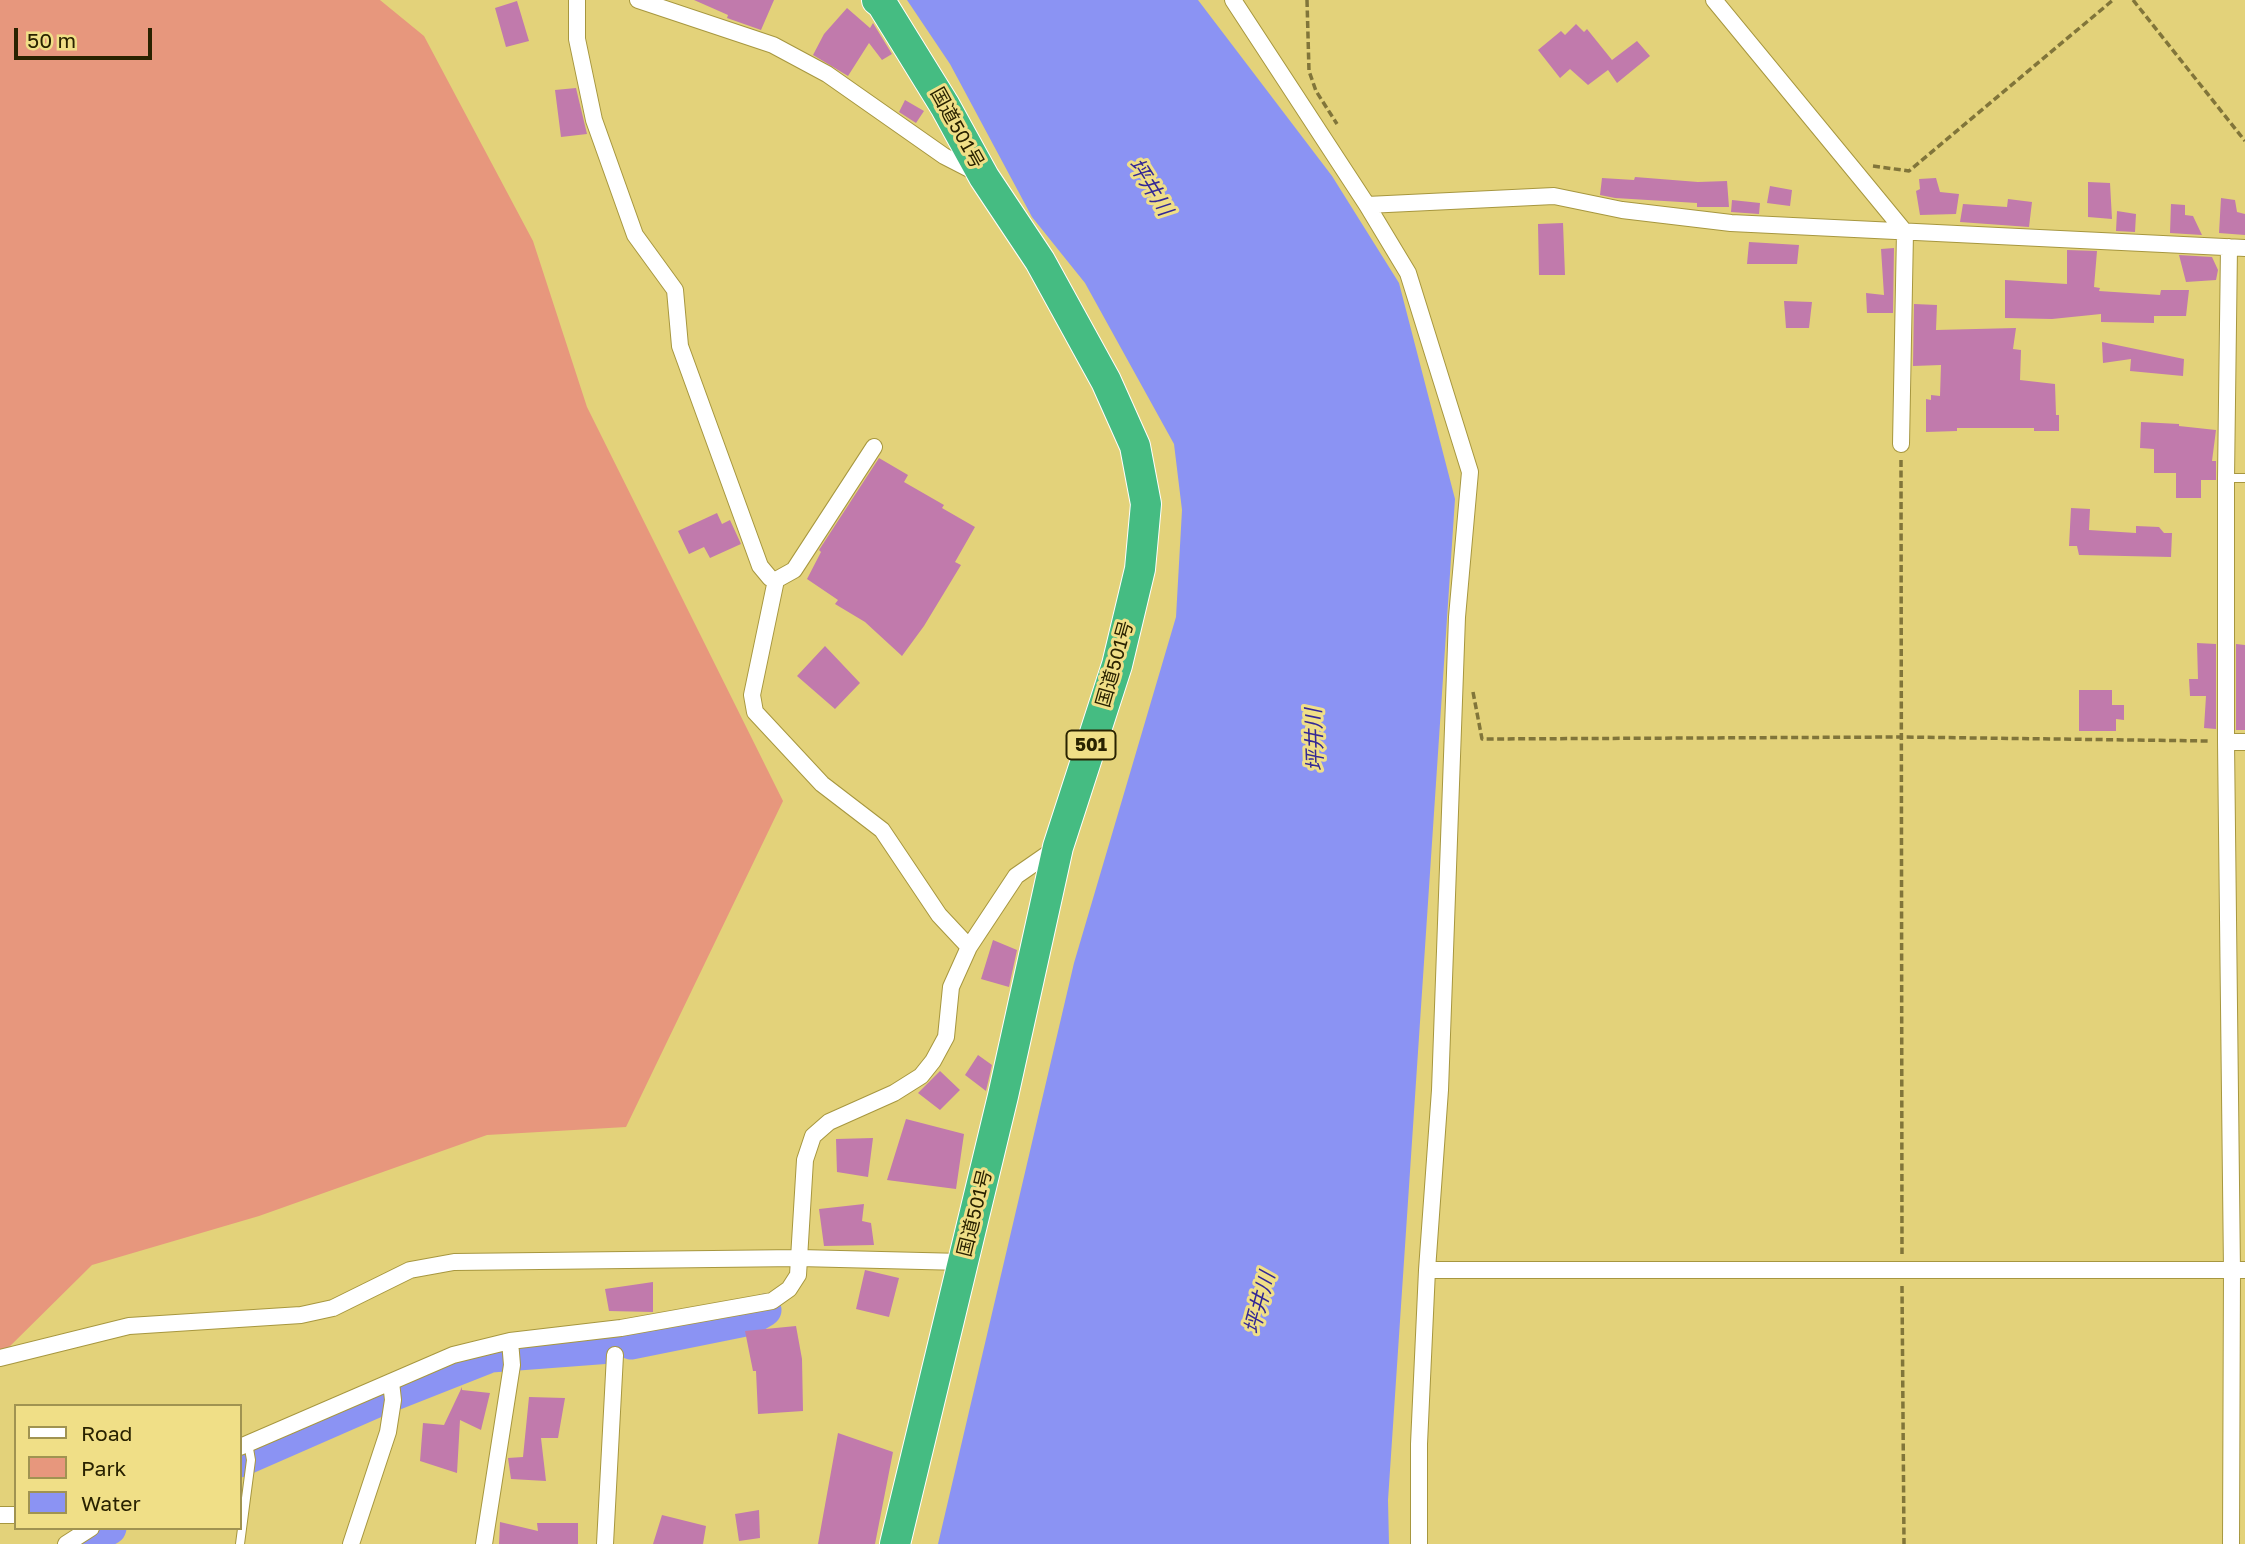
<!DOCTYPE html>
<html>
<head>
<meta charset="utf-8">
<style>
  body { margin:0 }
  #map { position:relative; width:2245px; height:1544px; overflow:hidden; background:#e3d27a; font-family:"Golos Text",sans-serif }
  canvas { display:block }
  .legend { position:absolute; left:14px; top:1404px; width:228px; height:126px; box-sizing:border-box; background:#f0df87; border:2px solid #a09351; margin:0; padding:9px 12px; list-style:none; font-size:21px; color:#292200 }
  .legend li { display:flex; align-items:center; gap:14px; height:35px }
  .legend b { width:35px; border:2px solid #a09351 }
  .scale { position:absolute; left:14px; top:28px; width:138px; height:32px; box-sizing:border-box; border:4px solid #292200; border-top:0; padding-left:9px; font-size:21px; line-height:24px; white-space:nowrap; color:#292200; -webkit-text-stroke:5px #f0df87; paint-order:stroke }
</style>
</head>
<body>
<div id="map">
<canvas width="2245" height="1544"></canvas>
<ul class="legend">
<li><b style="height:9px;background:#fff"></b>Road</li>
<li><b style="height:19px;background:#e7977d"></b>Park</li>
<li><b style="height:19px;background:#8b93f3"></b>Water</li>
</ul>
<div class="scale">50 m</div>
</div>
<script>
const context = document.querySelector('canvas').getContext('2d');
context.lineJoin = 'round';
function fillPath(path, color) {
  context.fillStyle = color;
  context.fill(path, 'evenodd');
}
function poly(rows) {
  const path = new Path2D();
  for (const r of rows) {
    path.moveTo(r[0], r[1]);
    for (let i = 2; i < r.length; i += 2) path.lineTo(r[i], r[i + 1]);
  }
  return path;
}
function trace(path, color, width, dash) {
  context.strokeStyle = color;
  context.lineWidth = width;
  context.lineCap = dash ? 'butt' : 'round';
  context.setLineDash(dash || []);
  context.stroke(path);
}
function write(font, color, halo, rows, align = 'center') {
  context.font = font + ' "Golos Text","Noto Sans JP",sans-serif';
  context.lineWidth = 6;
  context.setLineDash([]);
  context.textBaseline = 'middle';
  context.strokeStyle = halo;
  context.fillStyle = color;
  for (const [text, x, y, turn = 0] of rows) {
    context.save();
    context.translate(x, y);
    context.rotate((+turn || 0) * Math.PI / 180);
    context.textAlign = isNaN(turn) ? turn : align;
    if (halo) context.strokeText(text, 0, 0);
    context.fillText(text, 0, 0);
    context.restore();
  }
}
fillPath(poly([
  [0,0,380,0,424,36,533,241,587,407,783,801,626,1127,487,1135,259,1216,92,1265,0,1356]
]), '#e7977d');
fillPath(poly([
  [907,0,1198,0,1332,176,1399,283,1455,499,1388,1500,1389,1544,938,1544,1074,963,1176,617,1182,510,1174,444,1085,283,1032,217,950,64]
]), '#8b93f3');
trace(poly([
  [631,1343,750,1319,765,1310],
  [240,1461,377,1401,491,1356,611,1347],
  [83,1544,110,1528]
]), '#8b93f3', 33);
fillPath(poly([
  [694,0,774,0,761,30,727,18,728,15],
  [517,1,529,41,506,47,495,8],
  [847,8,870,28,873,23,892,54,882,60,869,43,848,76,813,55,824,34],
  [1576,24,1584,32,1587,29,1612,60,1637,41,1650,56,1617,83,1608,70,1588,85,1570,69,1560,78,1538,50,1561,31,1565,35],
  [576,88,587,134,561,137,555,90],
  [905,100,924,111,916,123,899,112],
  [1635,177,1698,182,1727,181,1729,207,1697,207,1697,203,1615,198,1600,195,1602,178,1634,180],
  [1936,178,1940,192,1959,194,1956,214,1920,215,1916,191,1920,189,1919,179],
  [2088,182,2110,183,2112,219,2088,217],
  [1770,186,1792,190,1790,206,1767,203],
  [2221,198,2235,200,2237,212,2245,214,2245,235,2219,233],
  [2008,199,2032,202,2029,227,1960,222,1963,204,2007,207],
  [1732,200,1760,203,1759,214,1731,212],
  [2171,204,2185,205,2185,215,2193,216,2202,235,2170,233],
  [2117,211,2136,214,2135,232,2116,231],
  [1563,223,1565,275,1539,275,1538,224],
  [1749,242,1799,245,1797,264,1747,264],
  [1894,248,1893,313,1867,313,1866,293,1884,295,1881,249],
  [2067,250,2097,251,2094,287,2100,288,2099,291,2160,295,2161,290,2189,290,2186,316,2154,316,2154,323,2101,322,2101,314,2052,319,2005,318,2005,280,2067,284],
  [2179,255,2212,257,2218,270,2216,280,2186,282],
  [1784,301,1812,302,1809,328,1786,328],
  [1914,304,1937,305,1936,330,2016,328,2013,349,2021,350,2020,380,2055,384,2056,415,2059,415,2059,431,2034,431,2034,428,1957,428,1957,431,1926,432,1926,399,1931,400,1931,395,1940,396,1941,365,1913,366],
  [2102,342,2184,359,2183,376,2130,371,2131,359,2103,363],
  [2141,422,2179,424,2179,426,2216,430,2212,461,2216,461,2216,480,2201,480,2201,498,2176,498,2176,473,2154,473,2154,449,2140,448],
  [879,458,908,475,904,482,944,505,942,508,975,527,955,562,961,565,924,626,902,656,865,622,835,604,838,600,807,579,821,552,819,550],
  [2071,508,2090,509,2089,530,2136,533,2136,526,2159,527,2164,533,2172,533,2171,557,2079,555,2077,546,2069,546],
  [717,513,722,524,730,520,741,544,710,558,704,547,689,554,678,531],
  [2197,643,2216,644,2216,729,2204,728,2206,696,2190,696,2189,679,2198,679],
  [2236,644,2245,645,2245,730,2236,730],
  [825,646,860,683,835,709,797,676],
  [2079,690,2112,690,2112,705,2124,705,2124,720,2116,719,2116,731,2079,731],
  [993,940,1017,950,1009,987,981,979],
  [978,1055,992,1065,986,1091,965,1075],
  [940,1071,960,1090,940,1110,918,1093],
  [906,1119,964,1134,956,1189,887,1180],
  [873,1138,868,1177,837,1172,836,1139],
  [864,1204,862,1221,871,1223,874,1245,824,1246,819,1209],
  [865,1270,899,1278,889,1317,856,1309],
  [653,1282,653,1312,609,1311,605,1289],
  [796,1326,802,1359,803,1411,758,1414,756,1371,753,1371,745,1331],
  [462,1387,462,1390,490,1393,481,1430,460,1420,457,1473,420,1461,423,1423,444,1425],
  [529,1397,565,1398,558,1438,541,1438,546,1481,511,1479,508,1458,523,1457],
  [838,1433,893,1452,875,1544,818,1544],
  [759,1510,760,1538,739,1541,735,1514],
  [662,1515,706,1526,703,1544,653,1544],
  [500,1522,538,1531,537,1523,578,1523,578,1544,499,1544]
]), '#c17aac');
const lane = poly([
  [2226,478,2245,478],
  [240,1544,251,1460,248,1443]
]);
const street = poly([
  [577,0,577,39,594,120,635,235,675,290,680,346,760,566,770,578,776,580,794,570,874,447],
  [638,0,773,45,827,74,944,156,979,174],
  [1233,0,1367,205,1408,273,1470,472,1457,617,1440,1090,1427,1270,1419,1444,1419,1544],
  [1714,0,1905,232,1901,444],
  [1367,205,1554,196,1622,210,1731,223,2245,248],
  [2229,247,2226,478,2226,742,2232,1270,2231,1544],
  [776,580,752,695,755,712,822,784,882,830,939,915,969,947],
  [2226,742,2245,742],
  [1427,1270,2245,1270],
  [0,1358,129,1326,301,1315,333,1308,410,1270,454,1262,799,1258,963,1262],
  [240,1447,453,1355,510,1341,621,1328,772,1301,789,1289,798,1275,805,1160,813,1136,829,1122,894,1093,921,1076,933,1061,946,1037,951,987,969,947,1016,876,1055,849],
  [0,1515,16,1515],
  [66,1544,91,1528],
  [351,1544,388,1432,393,1400,391,1382],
  [484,1544,512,1365,510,1341],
  [605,1544,615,1355]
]);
const highway = poly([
  [877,0,882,4,945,106,984,177,1040,261,1106,381,1135,446,1146,504,1140,569,1117,665,1058,847,1003,1096,895,1544]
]);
trace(lane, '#a7973f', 10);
trace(street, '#a7973f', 18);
trace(highway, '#fff', 32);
trace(poly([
  [1307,0,1309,71,1316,91,1337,124],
  [2133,0,2245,141],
  [1873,166,1909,171,2113,0],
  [1901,460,1902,1254],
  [1473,692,1482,739,1901,737,2210,741],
  [1902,1286,1904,1544]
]), '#81753a', 3.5, [7, 3.5]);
trace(lane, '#fff', 8);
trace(street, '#fff', 16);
trace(highway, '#45bc82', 30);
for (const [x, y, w] of [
  [1091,745,49]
]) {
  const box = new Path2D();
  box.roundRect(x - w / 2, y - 14.5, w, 29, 5);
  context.fillStyle = '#f0df87';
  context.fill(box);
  trace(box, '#292200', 2);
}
write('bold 18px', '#292200', null, [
  ["501",1091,745]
]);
write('19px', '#292200', '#f0df87', [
  ["国道501号",957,128,61],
  ["国道501号",1115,664,-74],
  ["国道501号",975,1213,-76]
]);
write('italic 21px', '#332896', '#f0df87', [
  ["坪井川",1150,187,58],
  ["坪井川",1315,740,-92],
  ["坪井川",1260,1303,-75]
]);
</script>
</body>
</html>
